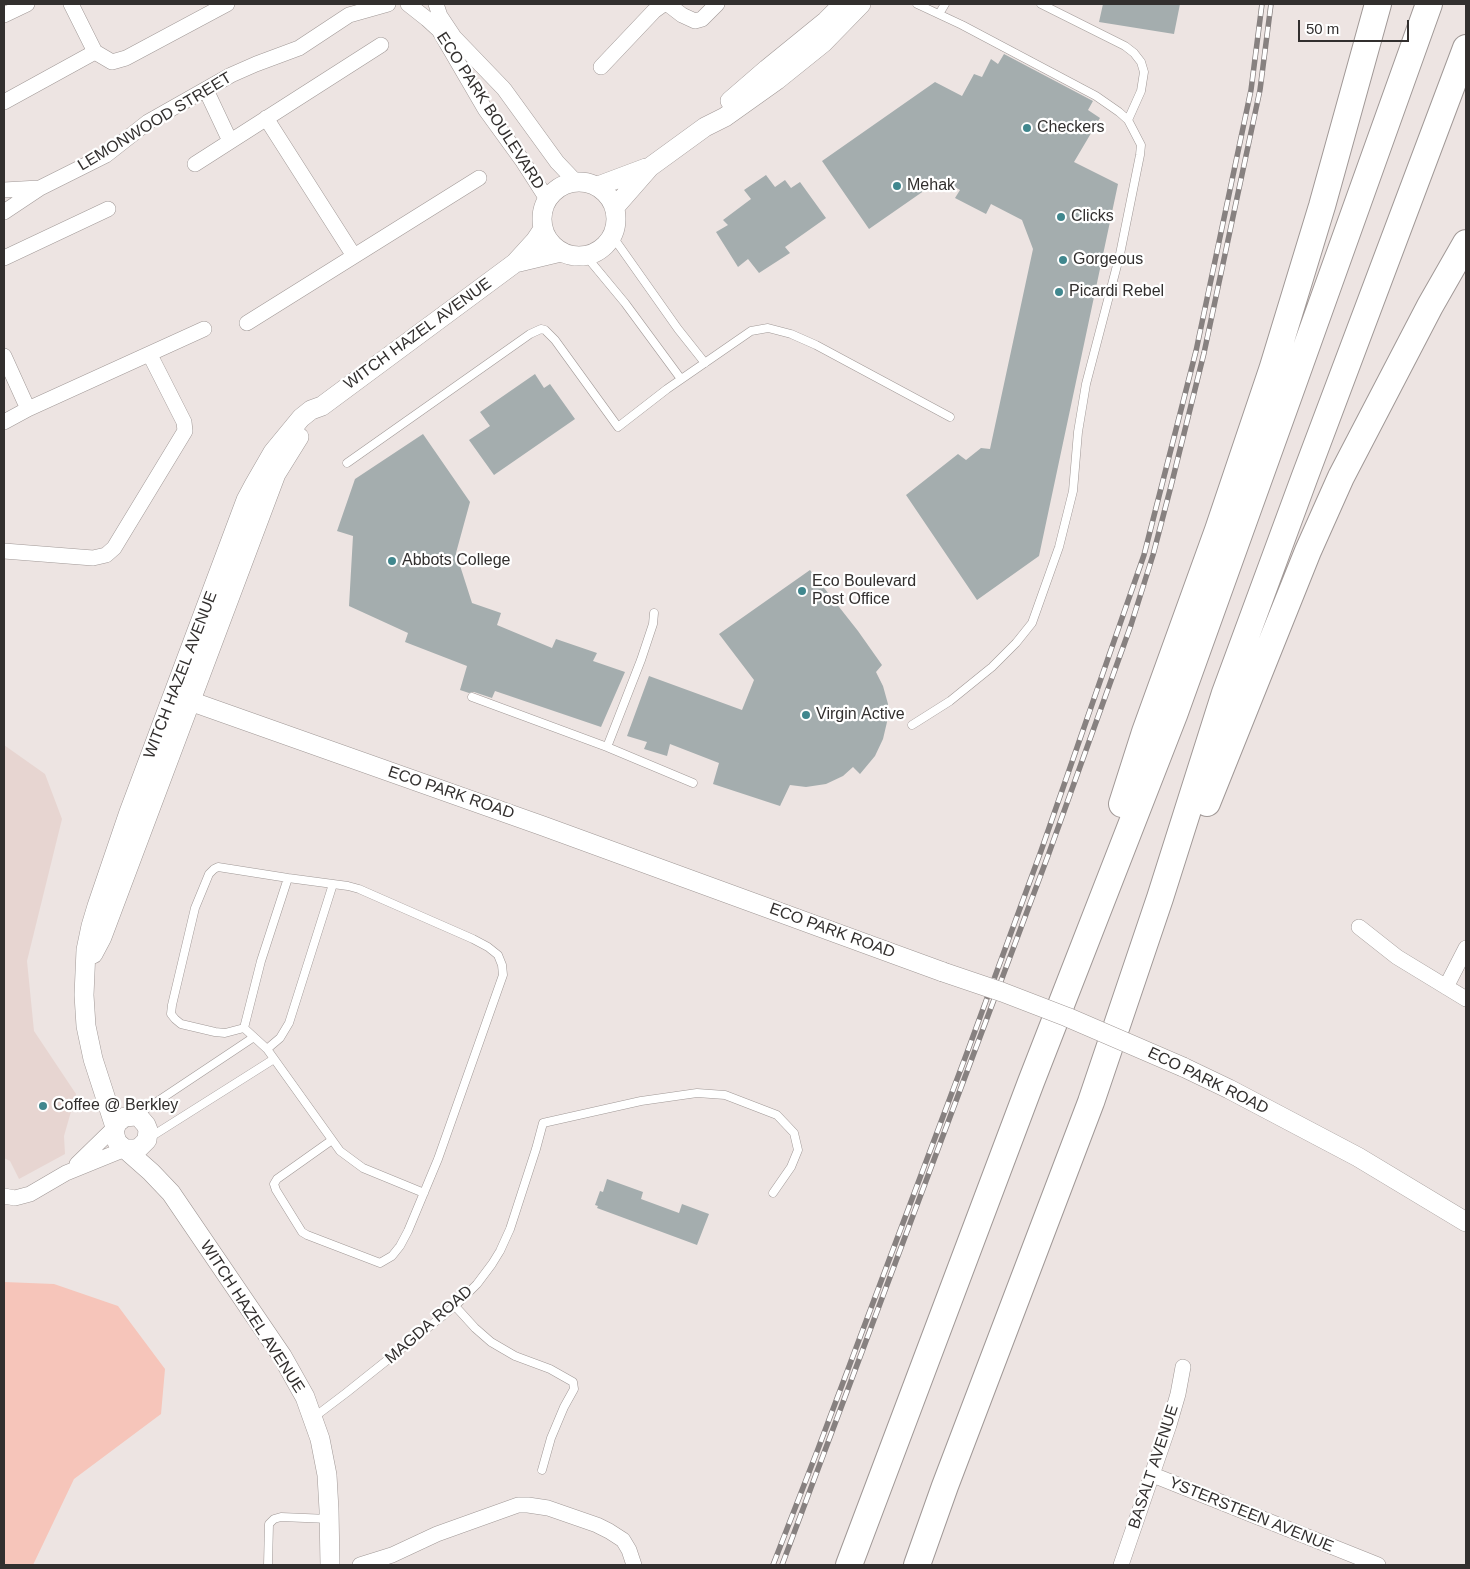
<!DOCTYPE html>
<html>
<head>
<meta charset="utf-8">
<style>
  body { margin:0 }
  #map { position:relative; width:1470px; height:1569px; overflow:hidden; background:#ede4e2; font-family:Arial,sans-serif }
  canvas { display:block }
  .frame { position:absolute; inset:0; border:5px solid #322f2e; pointer-events:none }
  .scale { position:absolute; left:1298px; top:20px; width:111px; height:22px; box-sizing:border-box; border:2px solid #322f2e; border-top:0; padding-left:6px; font-size:15px; line-height:18px; white-space:nowrap; color:#322f2e; -webkit-text-stroke:4px #fff; paint-order:stroke }
</style>
</head>
<body>
<div id="map">
<canvas width="1470" height="1569"></canvas>
<div class="frame"></div>
<div class="scale">50 m</div>
</div>
<script>
const context = document.querySelector('canvas').getContext('2d');
context.lineJoin = 'round';
function fillPath(path, color) {
  context.fillStyle = color;
  context.fill(path, 'evenodd');
}
function poly(rows) {
  const path = new Path2D();
  for (const r of rows) {
    if (r.length === 3) {
      path.moveTo(r[0] + r[2], r[1]);
      path.arc(r[0], r[1], r[2], 0, 2 * Math.PI);
      continue;
    }
    path.moveTo(r[0], r[1]);
    for (let i = 2; i < r.length; i += 2) path.lineTo(r[i], r[i + 1]);
  }
  return path;
}
function trace(path, color, width, dash) {
  context.strokeStyle = color;
  context.lineWidth = width;
  context.lineCap = dash ? 'butt' : 'round';
  context.setLineDash(dash || []);
  context.stroke(path);
}
function write(font, color, halo, rows, align = 'center') {
  context.font = font + ' Arial,sans-serif';
  context.lineWidth = 4.5;
  context.setLineDash([]);
  context.textBaseline = 'middle';
  context.strokeStyle = halo;
  context.fillStyle = color;
  for (const [text, x, y, turn = 0] of rows) {
    context.save();
    context.translate(x, y);
    context.rotate((+turn || 0) * Math.PI / 180);
    context.textAlign = isNaN(turn) ? turn : align;
    if (halo) context.strokeText(text, 0, 0);
    context.fillText(text, 0, 0);
    context.restore();
  }
}
fillPath(poly([
  [4,745,45,774,62,819,27,961,34,1031,76,1094,64,1136,65,1154,19,1179,10,1161,4,1158]
]), '#e7d5d1');
fillPath(poly([
  [4,1282,54,1284,118,1306,165,1369,161,1414,74,1479,33,1565,4,1565]
]), '#f6c5ba');
fillPath(poly([
  [1103,4,1180,4,1174,34,1099,22],
  [1004,54,1093,101,1088,110,1100,118,1074,162,1118,184,1039,556,977,600,906,495,958,454,966,460,981,448,990,449,1033,249,1022,220,991,204,986,214,955,198,960,190,941,179,869,229,822,161,935,82,962,96,974,74,982,77,991,59,998,64],
  [766,175,775,187,785,180,791,188,800,182,826,218,785,247,790,253,759,273,748,259,738,267,716,232,728,225,723,220,751,199,744,190],
  [535,374,544,388,550,384,575,419,494,475,469,440,490,426,480,412],
  [423,434,470,502,456,553,472,603,501,613,497,625,552,648,556,639,597,653,593,661,625,672,601,727,495,691,492,698,474,692,469,693,460,690,467,666,405,642,408,633,349,606,353,536,337,531,355,479],
  [810,570,858,631,882,665,876,672,883,686,888,704,887,722,883,739,875,756,860,774,853,767,843,776,826,784,806,787,790,785,780,806,713,784,719,763,670,744,667,756,644,749,647,742,627,736,649,676,742,710,754,680,719,634],
  [607,1179,643,1192,641,1199,679,1213,682,1204,709,1214,697,1245,597,1208,598,1206,595,1205,600,1191,603,1192]
]), '#a4adae');
const service = poly([
  [1041,4,1125,46,1134,53,1141,62,1144,72,1141,91,1128,120],
  [939,14,945,4],
  [613,237,678,329,705,363],
  [586,256,625,303,681,379],
  [347,463,530,334,541,329,545,330,555,340,618,427,667,389,751,331,768,328,791,334,816,345,950,417],
  [472,697,607,747,693,783],
  [912,725,950,701,992,667,1016,643,1032,623,1059,547,1073,491,1078,432,1086,384,1120,254,1140,155,1141,145,1128,120,1119,112,1096,96,962,25,917,4],
  [607,747,641,660,653,624,654,613],
  [288,878,261,961,244,1028,267,1049,340,1151,363,1168,424,1193],
  [244,1028,225,1033,215,1032,181,1024,175,1019,171,1014,172,1005,195,908,209,874,214,869,218,867,288,878,348,886,359,889,473,939,488,947,498,955,502,965,503,975,438,1159,408,1231,400,1246,392,1256,380,1263,307,1235,302,1232,276,1190,274,1184,277,1179,332,1140],
  [267,1049,280,1038,289,1023,333,884],
  [137,1115,254,1037],
  [149,1138,274,1059],
  [455,1306,475,1328,491,1342,515,1356,550,1369,573,1382,574,1389,564,1407,551,1438,542,1470],
  [313,1418,346,1393,455,1306,477,1284,492,1264,500,1251,510,1229,536,1149,543,1123,641,1101,697,1093,725,1095,777,1115,794,1133,798,1150,791,1167,773,1193],
  [268,1565,269,1524,274,1519,281,1517,329,1519]
]);
const minor = poly([
  [71,4,95,52,112,62,126,58,227,4],
  [408,4,427,19,439,30,485,109,522,160,547,199],
  [436,4,440,16,454,37,504,89,557,162,575,181],
  [4,15,27,4],
  [601,67,654,11,661,6,664,4,669,5,682,15,695,21,702,19,717,4],
  [206,90,230,141],
  [4,102,95,52],
  [266,118,354,256],
  [195,164,381,45],
  [4,190,39,188],
  [4,212,40,188,106,155,148,122,231,75,256,64,299,48,349,15,388,4],
  [4,258,108,209],
  [247,323,479,178],
  [4,356,28,409],
  [4,422,28,409,204,329],
  [4,551,93,558,106,555,114,548,185,431,184,422,150,355],
  [1359,927,1397,957,1466,999],
  [1446,987,1466,948],
  [77,1164,115,1127],
  [4,1196,15,1198,30,1194,66,1173,125,1149],
  [1153,1475,1378,1565],
  [360,1565,392,1555,437,1534,518,1505,528,1505,548,1508,597,1525,609,1531,623,1540,629,1550,634,1565],
  [1121,1565,1169,1425,1178,1394,1183,1367]
]);
const tertiary = poly([
  [730,101,767,69,826,21,843,4],
  [579,219,37],
  [598,186,646,168],
  [615,207,650,167,705,127,725,117,777,80,823,43,861,4],
  [515,263,561,252],
  [173,695,543,826,943,972],
  [93,954,102,937,276,474,299,437],
  [1183,1067,1229,1089,1358,1157,1466,1222],
  [115,1127,93,1059,86,1026,84,995,86,950,91,926,97,906,129,812,246,500,254,485,273,452,301,418,311,410,322,406,515,263,535,241,543,229],
  [125,1149,135,1149,140,1147,147,1140,148,1130,146,1125,140,1118,135,1116,125,1117,117,1123,114,1132,117,1142,151,1172,171,1193,282,1356,305,1397,320,1439,327,1475,329,1510,330,1565]
]);
const motorway = poly([
  [1207,803,1308,551,1341,477,1430,306,1466,243],
  [1122,804,1145,732,1218,530,1272,370,1322,206,1378,4],
  [849,1565,1031,1082,1174,715,1293,384,1429,4],
  [917,1565,945,1486,1091,1102,1160,898,1225,693,1305,476,1466,48]
]);
trace(service, '#a09896', 9);
trace(minor, '#a09896', 16);
trace(tertiary, '#a09896', 20);
trace(motorway, '#a09896', 28);
trace(service, '#fff', 8);
trace(minor, '#fff', 15);
trace(tertiary, '#fff', 19);
trace(motorway, '#fff', 26);
const rail = poly([
  [773,1565,818,1449,968,1050,1041,851,1144,555,1196,351,1251,90,1262,4],
  [782,1565,1049,853,1131,625,1153,555,1171,486,1204,353,1260,90,1271,4]
]);
trace(rail, '#878180', 5.5);
trace(rail, '#fff', 4, [11]);
const tertiaryBridge = poly([
  [943,972,1002,992,1067,1017,1183,1067]
]);
trace(tertiaryBridge, '#a09896', 20, []);
trace(tertiaryBridge, '#fff', 19);
for (const [x, y, r, color] of [
  [1027,128,5,"#40878e"],
  [897,186,5,"#40878e"],
  [1061,217,5,"#40878e"],
  [1063,260,5,"#40878e"],
  [1059,292,5,"#40878e"],
  [392,561,5,"#40878e"],
  [802,591,5,"#40878e"],
  [806,715,5,"#40878e"],
  [43,1106,5,"#40878e"]
]) {
  const dot = new Path2D();
  dot.arc(x, y, r, 0, 2 * Math.PI);
  context.fillStyle = color;
  context.fill(dot);
  trace(dot, '#fff', 2);
}
write('16px', '#322f2e', '#fff', [
  ["ECO PARK BOULEVARD",490,111,57],
  ["LEMONWOOD STREET",155,122,-31],
  ["WITCH HAZEL AVENUE",418,334,-36],
  ["WITCH HAZEL AVENUE",181,675,-69],
  ["ECO PARK ROAD",451,793,19],
  ["ECO PARK ROAD",832,931,20],
  ["ECO PARK ROAD",1208,1081,26],
  ["WITCH HAZEL AVENUE",252,1317,57],
  ["MAGDA ROAD",429,1325,-41],
  ["BASALT AVENUE",1154,1467,-72],
  ["YSTERSTEEN AVENUE",1251,1515,22]
]);
write('16px', '#322f2e', '#fff', [
  ["Checkers",1037,128],
  ["Mehak",907,186],
  ["Clicks",1071,217],
  ["Gorgeous",1073,260],
  ["Picardi Rebel",1069,292],
  ["Abbots College",402,561],
  ["Eco Boulevard",812,582],
  ["Post Office",812,600],
  ["Virgin Active",816,715],
  ["Coffee @ Berkley",53,1106]
], 'left');
</script>
</body>
</html>
